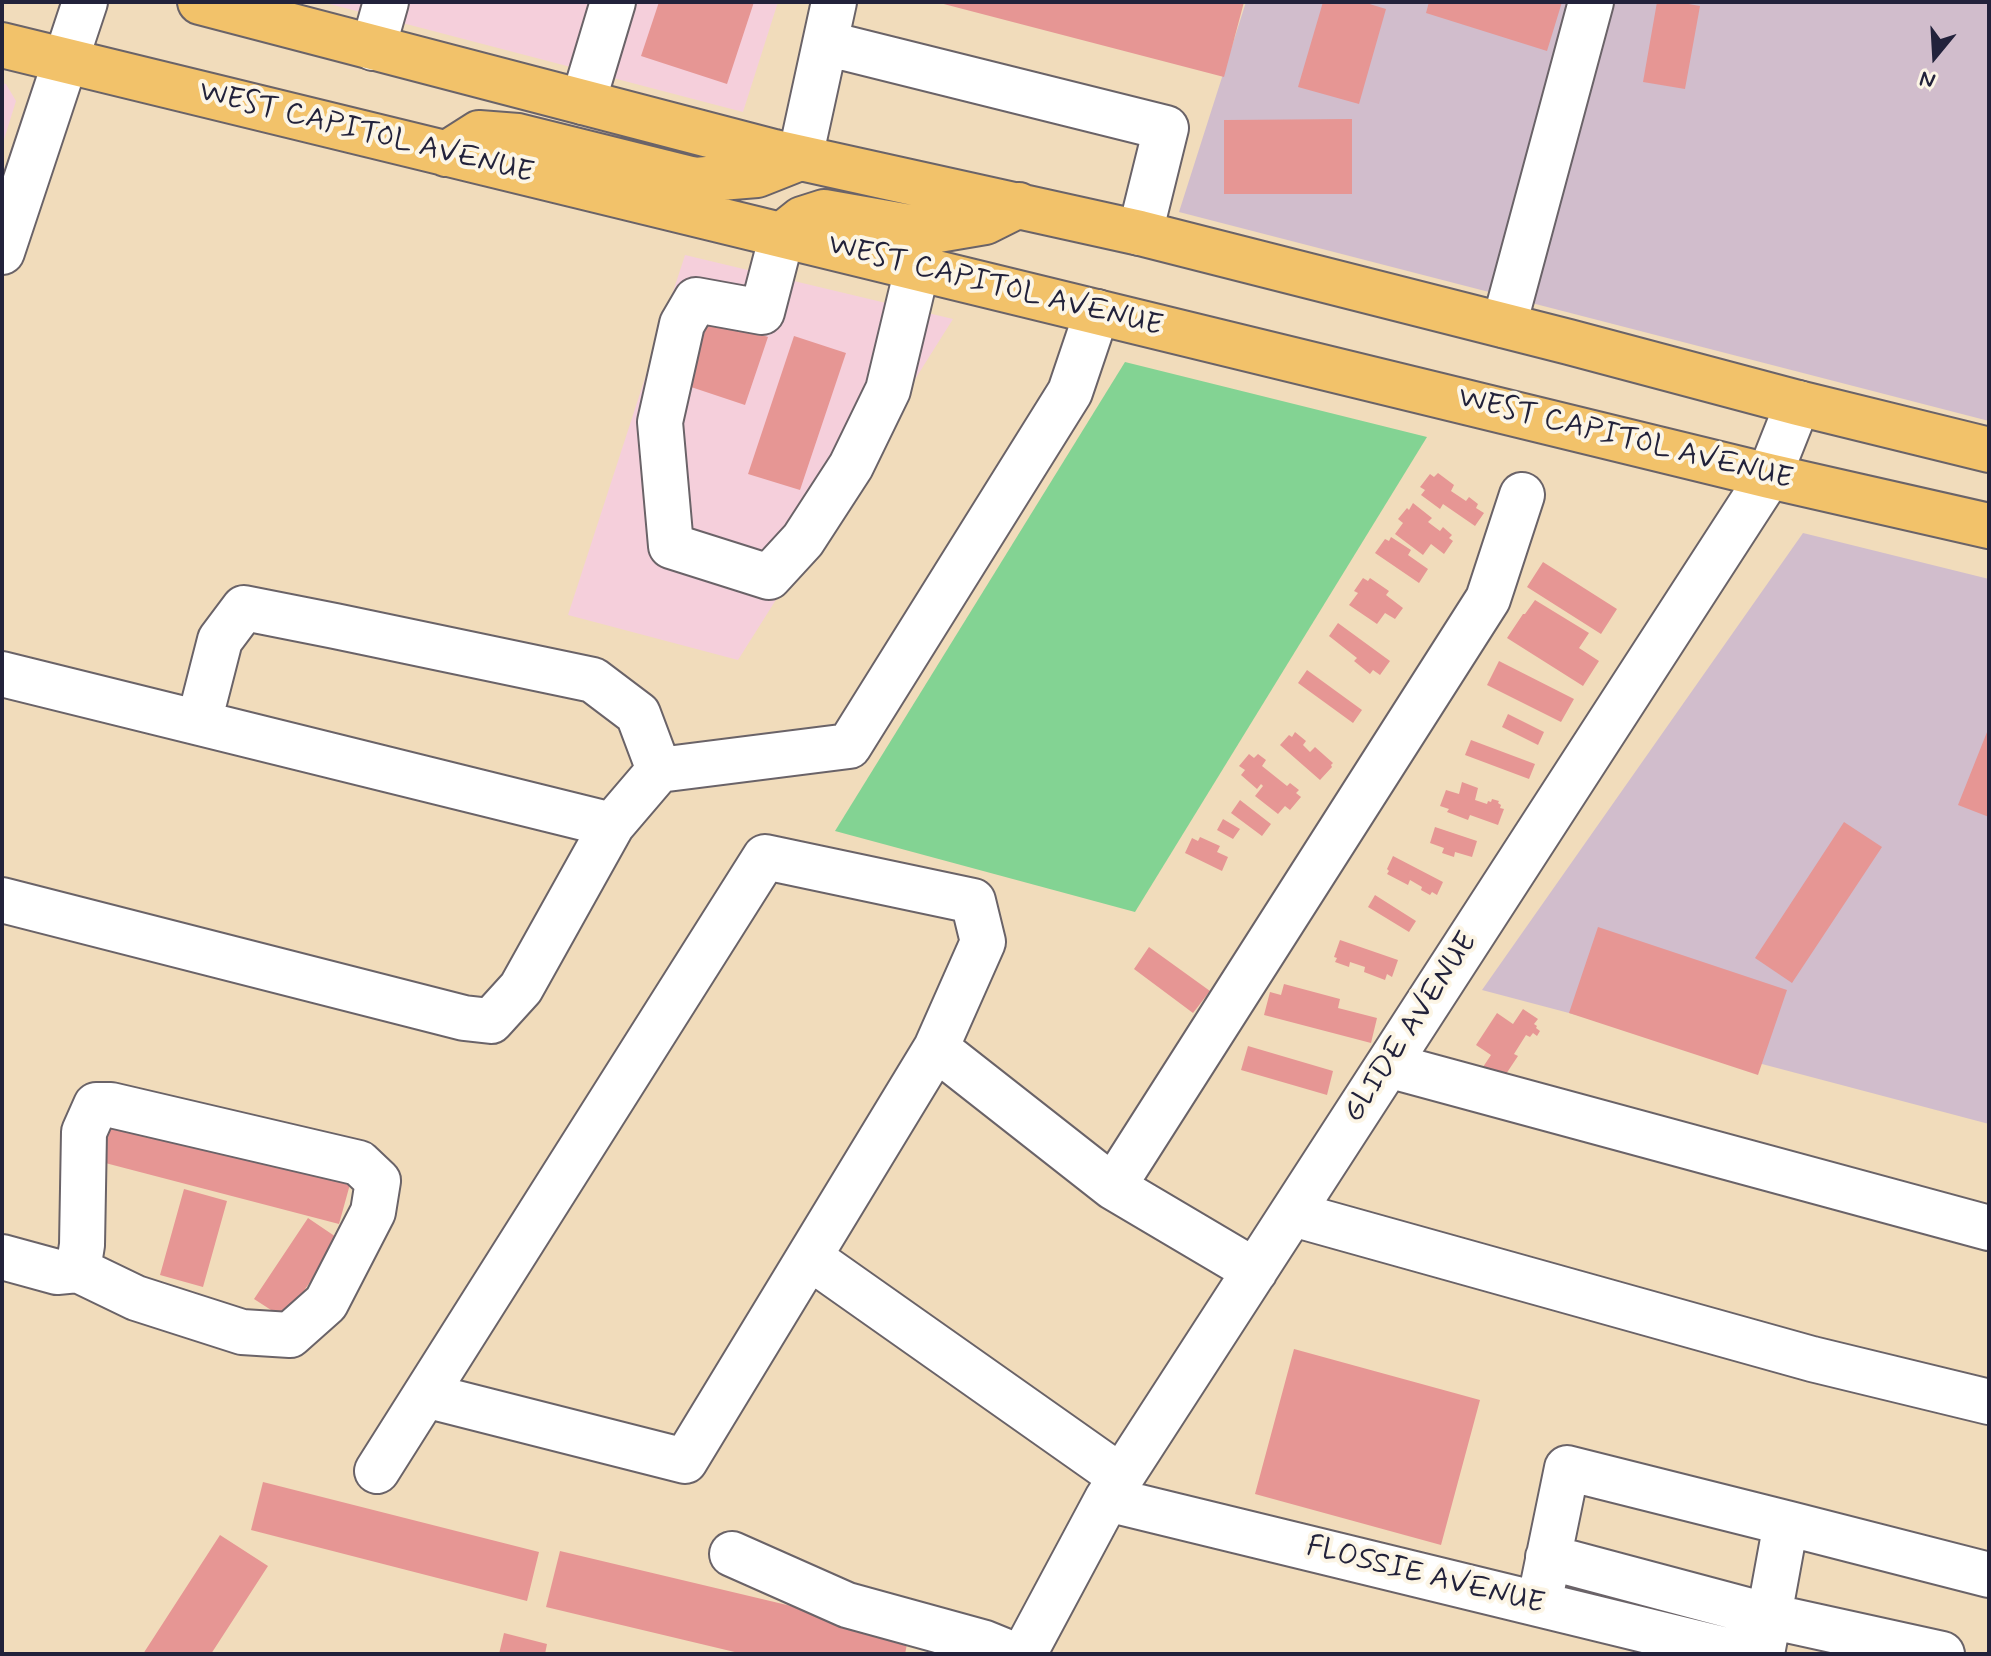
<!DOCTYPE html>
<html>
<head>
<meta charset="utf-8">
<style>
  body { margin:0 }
  #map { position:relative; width:1991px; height:1656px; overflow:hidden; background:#f1dcbb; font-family:Mynerve,sans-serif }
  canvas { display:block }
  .frame { position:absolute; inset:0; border:4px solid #22223b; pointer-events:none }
  .north { position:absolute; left:1895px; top:16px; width:80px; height:80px; -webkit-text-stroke:6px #fcf5e5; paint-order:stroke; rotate:198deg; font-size:22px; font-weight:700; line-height:32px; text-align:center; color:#22223b }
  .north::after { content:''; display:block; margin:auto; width:28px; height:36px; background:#22223b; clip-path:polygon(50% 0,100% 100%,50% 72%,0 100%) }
</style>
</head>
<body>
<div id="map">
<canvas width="1991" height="1656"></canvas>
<div class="frame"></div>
<div class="north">N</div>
</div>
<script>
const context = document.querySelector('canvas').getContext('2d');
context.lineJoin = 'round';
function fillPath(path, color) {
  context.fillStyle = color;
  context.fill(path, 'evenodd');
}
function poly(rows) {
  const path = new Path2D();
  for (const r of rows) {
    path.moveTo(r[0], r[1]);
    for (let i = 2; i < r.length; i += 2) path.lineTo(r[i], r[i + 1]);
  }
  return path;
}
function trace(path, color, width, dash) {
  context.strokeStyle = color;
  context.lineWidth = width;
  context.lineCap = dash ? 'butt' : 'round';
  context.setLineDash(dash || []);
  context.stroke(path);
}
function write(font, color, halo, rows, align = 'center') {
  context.font = font + ' Mynerve,sans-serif';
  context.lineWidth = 8;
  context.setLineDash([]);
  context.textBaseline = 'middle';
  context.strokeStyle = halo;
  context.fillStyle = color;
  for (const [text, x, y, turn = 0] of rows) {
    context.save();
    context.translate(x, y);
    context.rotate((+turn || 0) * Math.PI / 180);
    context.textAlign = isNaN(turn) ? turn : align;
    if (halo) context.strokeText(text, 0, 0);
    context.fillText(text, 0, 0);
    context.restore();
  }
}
fillPath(poly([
  [322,2,778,2,743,112],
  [2,83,6,84,16,101,2,146],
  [685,255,953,319,738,660,568,615]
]), '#f5cfdb');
fillPath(poly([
  [1246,2,1989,2,1989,421,1179,212],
  [1803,533,1989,579,1989,1124,1482,990]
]), '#d1bdcc');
fillPath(poly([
  [1125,362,1427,437,1135,912,835,831]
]), '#83d393');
fillPath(poly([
  [659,2,754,2,727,84,641,56],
  [936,2,1244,2,1224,77],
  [1323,2,1363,2,1386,9,1359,104,1298,87],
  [1429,2,1562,2,1547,51,1426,13],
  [1657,2,1677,2,1700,6,1685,89,1643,82],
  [1352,119,1352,194,1224,194,1224,120],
  [699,314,768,337,745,405,676,382],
  [794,336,846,353,800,490,748,474],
  [1438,473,1454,485,1451,491,1466,501,1469,497,1478,504,1476,508,1484,513,1475,526,1443,504,1440,509,1421,495,1425,490,1420,487,1430,474,1434,477],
  [1413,503,1432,518,1428,522,1440,531,1443,527,1452,535,1449,538,1453,541,1444,554,1431,544,1423,555,1395,534,1403,523,1398,519,1407,508,1409,510],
  [1391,537,1411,550,1408,555,1428,569,1419,583,1375,553,1385,539,1389,541],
  [1543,562,1617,609,1601,634,1527,587],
  [1363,578,1368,581,1370,578,1389,591,1386,595,1403,608,1395,619,1385,613,1377,624,1349,605,1358,593,1354,591],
  [1535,600,1589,633,1579,648,1599,661,1583,686,1507,638,1523,614,1525,614],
  [1338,623,1390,661,1380,675,1373,670,1370,674,1354,661,1357,658,1329,636],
  [1499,661,1574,699,1561,722,1487,685],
  [1307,670,1362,710,1353,723,1298,683],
  [1508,714,1544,732,1538,745,1502,727],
  [1989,727,1989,817,1958,805],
  [1295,732,1306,741,1303,745,1310,752,1315,747,1333,763,1331,765,1332,767,1320,780,1280,745,1289,735,1292,737],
  [1471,740,1535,764,1529,779,1465,755],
  [1249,754,1254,758,1258,754,1266,760,1262,766,1287,786,1290,783,1299,790,1296,793,1301,797,1290,810,1285,806,1278,814,1255,796,1263,786,1261,784,1257,789,1241,775,1245,770,1239,766],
  [1462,782,1478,788,1475,800,1487,804,1488,801,1491,802,1492,799,1499,801,1498,803,1501,805,1500,808,1504,809,1498,825,1470,815,1468,820,1447,812,1449,809,1440,806,1446,790,1459,794],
  [1240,800,1271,824,1262,836,1231,813],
  [1223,819,1240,829,1233,839,1217,830],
  [1844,822,1882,847,1792,983,1755,958],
  [1435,827,1477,841,1472,857,1455,852,1454,857,1442,853,1444,848,1430,843],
  [1200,837,1220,846,1217,852,1228,857,1222,871,1185,853,1192,838,1198,841],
  [1393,856,1443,882,1437,895,1432,892,1430,895,1421,890,1422,887,1410,880,1408,885,1387,874,1389,871,1387,869],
  [1375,895,1416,921,1409,932,1368,907],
  [1598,927,1787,990,1758,1075,1569,1013],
  [1340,940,1398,960,1392,977,1387,974,1385,980,1364,972,1365,967,1350,962,1349,967,1335,962,1337,958,1334,957],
  [1149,947,1210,991,1193,1013,1134,969],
  [1284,984,1340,999,1338,1008,1377,1018,1371,1043,1264,1015,1270,992,1281,995],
  [1523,1009,1538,1019,1534,1024,1537,1026,1536,1028,1540,1031,1537,1036,1533,1033,1530,1037,1526,1035,1514,1054,1518,1056,1502,1080,1477,1076,1491,1055,1476,1045,1497,1013,1513,1024],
  [1248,1046,1333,1071,1327,1095,1241,1070],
  [103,1112,352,1177,339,1224,90,1159],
  [184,1189,227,1201,203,1287,160,1275],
  [308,1218,339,1239,285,1319,254,1299],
  [1294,1349,1480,1400,1441,1545,1255,1494],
  [263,1482,539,1552,527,1601,251,1530],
  [220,1535,268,1566,211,1654,143,1654],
  [560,1551,909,1634,905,1654,743,1654,546,1607],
  [504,1633,547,1644,545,1654,499,1654]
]), '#e69694');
const minor = poly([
  [825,43,1166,128,1140,233],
  [373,48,386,2],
  [583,102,613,2],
  [800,158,834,2],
  [782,235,762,312,696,300,682,324,660,422,671,546,769,577,803,540,851,466,888,390,917,269],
  [2,252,85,2],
  [1504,325,1591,2],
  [2,674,612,825],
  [659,770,849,746,1070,392,1097,312],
  [2,900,464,1018,491,1021,521,988,612,825,659,770,638,714,593,680,335,626,244,608,220,640,199,722],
  [936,1048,1113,1187,1255,1271],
  [1388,1065,1989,1228],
  [1113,1187,1488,599,1522,495],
  [1293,1214,1812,1359,1989,1402],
  [2,1257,57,1272,78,1270,82,1245,84,1132,96,1105,111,1105,359,1163,378,1181,373,1212,326,1303,290,1335,242,1332,136,1298,78,1270],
  [809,1257,1121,1477],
  [377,1471,765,857,973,901,983,942,936,1048,685,1461,425,1395],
  [1107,1499,1743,1654],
  [1786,1523,1989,1575],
  [732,1554,847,1605,985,1643,1012,1654],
  [1548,1557,1769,1616,1942,1654],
  [1539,1604,1567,1468,1786,1523,1762,1654],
  [1024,1654,1107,1499,1769,476,1798,403]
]);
const major = poly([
  [200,2,774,152,1140,233,1569,342,1798,403,1989,450],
  [2,45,1769,476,1989,526],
  [446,154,479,133,518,136,695,180,757,175,800,158],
  [782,235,802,219,824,212,932,231,985,222,1019,205]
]);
trace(minor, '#6a6368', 48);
trace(major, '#6a6368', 48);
trace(minor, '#fff', 44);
trace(major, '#f2c26a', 44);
write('30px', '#22223b', '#fcf5e5', [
  ["WEST CAPITOL AVENUE",366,134,14],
  ["WEST CAPITOL AVENUE",995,287,14],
  ["WEST CAPITOL AVENUE",1625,440,14],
  ["GLIDE AVENUE",1412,1028,-57],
  ["FLOSSIE AVENUE",1425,1577,14]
]);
</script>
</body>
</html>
